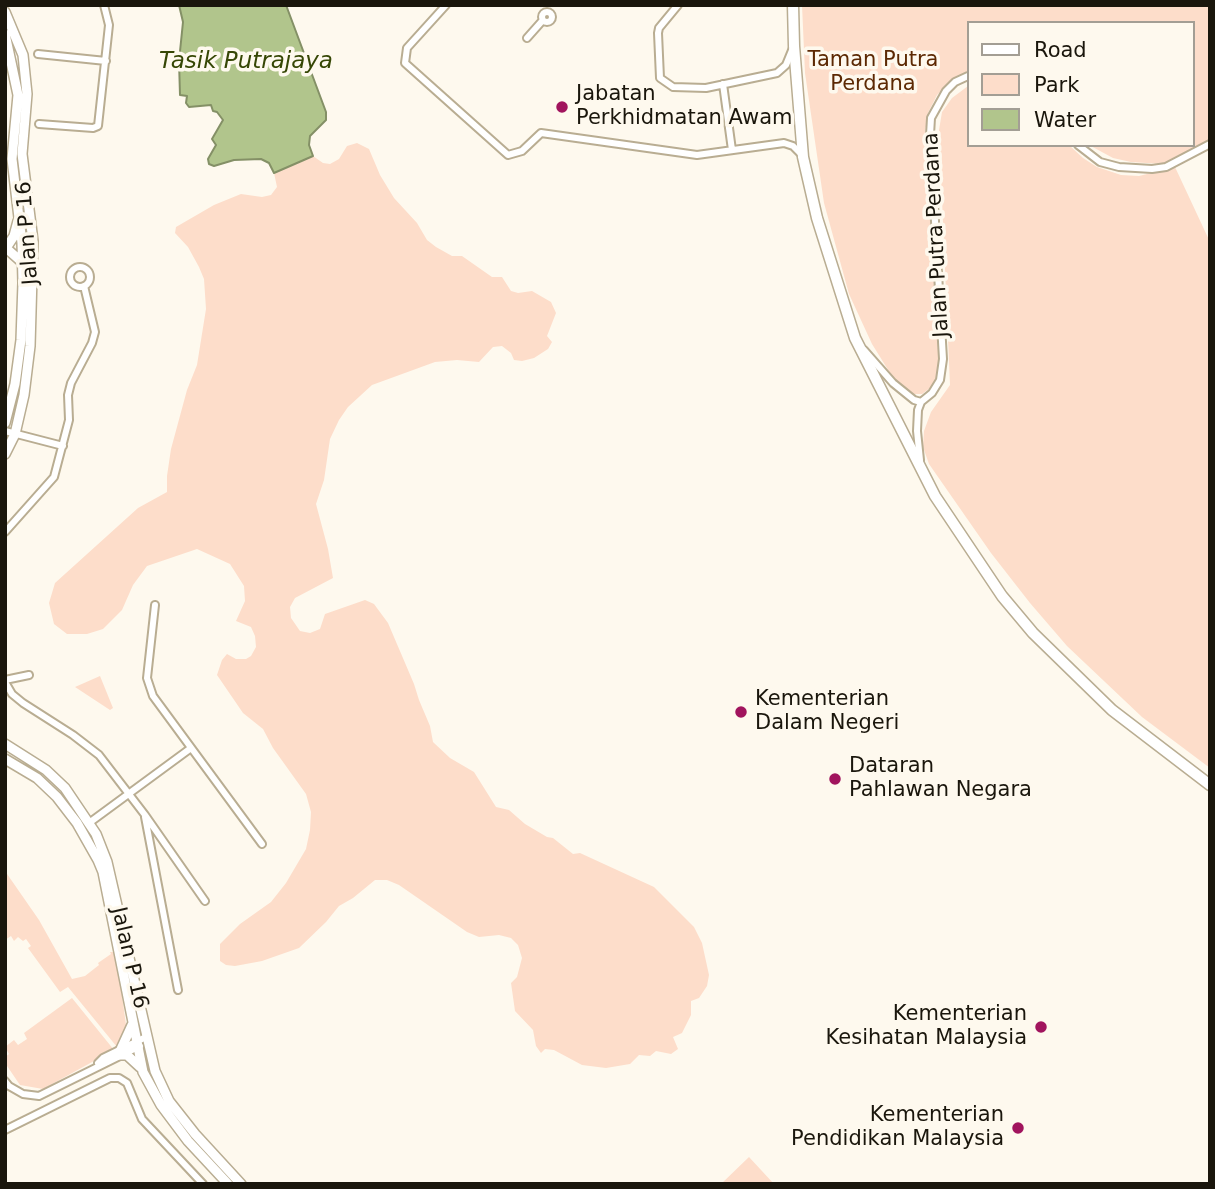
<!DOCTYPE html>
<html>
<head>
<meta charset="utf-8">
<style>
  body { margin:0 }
  #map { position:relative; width:1215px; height:1189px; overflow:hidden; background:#fef9ee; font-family:"DejaVu Sans",sans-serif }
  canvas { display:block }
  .frame { position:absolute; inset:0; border:7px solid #1a160c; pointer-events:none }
  .legend { position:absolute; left:967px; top:21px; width:228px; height:126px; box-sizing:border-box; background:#fef9ee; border:2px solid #a39e94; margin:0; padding:9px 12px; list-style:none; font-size:21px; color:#1a160c }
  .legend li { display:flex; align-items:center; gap:14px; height:35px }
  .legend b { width:35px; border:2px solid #a39e94 }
</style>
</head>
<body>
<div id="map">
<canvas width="1215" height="1189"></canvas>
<div class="frame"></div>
<ul class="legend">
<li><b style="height:9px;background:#fff"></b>Road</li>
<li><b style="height:19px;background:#fdddca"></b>Park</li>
<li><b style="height:19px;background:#b1c58c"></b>Water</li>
</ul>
</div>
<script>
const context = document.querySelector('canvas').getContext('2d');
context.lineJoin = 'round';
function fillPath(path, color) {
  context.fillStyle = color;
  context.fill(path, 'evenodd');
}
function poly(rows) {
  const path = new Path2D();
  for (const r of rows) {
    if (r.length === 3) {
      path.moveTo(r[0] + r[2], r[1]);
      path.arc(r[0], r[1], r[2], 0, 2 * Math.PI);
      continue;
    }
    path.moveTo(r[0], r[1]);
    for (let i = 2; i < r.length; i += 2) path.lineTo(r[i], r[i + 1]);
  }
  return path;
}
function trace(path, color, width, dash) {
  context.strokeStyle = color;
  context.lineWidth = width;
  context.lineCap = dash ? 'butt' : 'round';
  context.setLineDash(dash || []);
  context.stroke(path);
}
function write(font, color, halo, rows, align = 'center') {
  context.font = font + ' "DejaVu Sans",sans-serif';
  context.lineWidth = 7;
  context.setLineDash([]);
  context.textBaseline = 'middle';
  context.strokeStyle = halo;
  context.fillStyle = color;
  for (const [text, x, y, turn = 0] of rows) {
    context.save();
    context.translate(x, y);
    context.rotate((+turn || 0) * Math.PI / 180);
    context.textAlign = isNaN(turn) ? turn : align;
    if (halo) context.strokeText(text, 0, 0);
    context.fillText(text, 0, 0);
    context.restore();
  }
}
fillPath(poly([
  [802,5,1210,5,1210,142,1162,164,1131,162,1113,158,1089,145,1192,145,1192,23,968,23,968,71,953,79,937,95,928,113,925,133,941,360,937,383,922,394,912,394,895,381,872,344,849,294,824,203,805,73],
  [968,86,968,145,1069,145,1083,158,1097,167,1121,175,1139,176,1175,167,1210,242,1210,768,1142,717,1067,646,1030,603,991,553,929,464,923,447,924,431,931,412,950,385,939,130,942,112,952,98],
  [357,143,369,149,380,175,394,198,417,223,427,240,436,247,452,256,462,256,492,277,502,277,511,291,518,293,532,291,551,302,556,313,547,336,552,342,548,349,534,358,522,361,514,360,511,353,502,346,493,347,479,362,457,360,435,362,372,385,348,407,339,420,330,439,324,480,316,504,328,549,333,578,295,598,290,607,291,618,300,631,310,633,320,629,325,614,365,600,374,604,388,623,414,684,419,700,430,726,433,742,450,758,474,772,496,807,509,810,525,824,547,837,553,838,573,854,580,853,654,887,694,927,702,943,709,975,707,986,699,998,691,1001,691,1015,682,1033,673,1037,678,1049,671,1054,656,1051,650,1056,639,1055,630,1064,606,1068,582,1065,554,1050,545,1049,541,1053,536,1046,533,1030,515,1011,511,983,517,977,522,958,518,945,511,938,499,935,479,937,467,932,399,885,387,880,375,880,353,898,339,906,326,922,299,948,262,961,235,966,226,965,220,961,220,944,240,924,271,902,286,883,306,849,310,830,311,812,306,794,273,748,263,729,243,713,217,675,222,660,227,654,236,659,246,659,251,656,256,647,255,636,251,627,236,621,245,601,244,586,230,564,197,549,147,566,133,585,122,610,103,629,87,634,67,634,54,624,49,603,55,583,138,508,167,492,167,476,171,449,187,390,197,365,206,309,204,279,199,267,188,247,175,233,176,227,214,205,241,194,262,197,271,195,277,187,274,173,313,156,323,163,330,164,339,159,347,146],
  [100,676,113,708,110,710,75,687],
  [5,871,39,920,72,979,85,976,99,965,98,963,111,954,110,952,116,952,127,1032,117,1047,68,987,60,992,28,948,31,946,26,939,23,941,18,937,14,941,11,936,5,940],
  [72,998,114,1050,43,1089,20,1085,5,1063,5,1057,9,1054,5,1047,14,1040,18,1045,27,1039,24,1033],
  [749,1157,774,1184,721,1184]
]), '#fdddca');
const water = poly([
  [179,5,286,5,326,112,326,120,310,136,309,145,313,156,274,173,269,163,261,159,234,160,214,166,209,164,208,159,216,145,212,139,223,120,217,112,213,111,211,105,189,107,186,103,187,96,180,95,179,61,183,22,179,5]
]);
fillPath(water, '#b1c58c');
trace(water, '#849066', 2);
const street = poly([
  [446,5,407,48,405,63,508,155,522,151,541,133,697,155,784,143,793,146,802,155],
  [678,5,659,28,658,33,660,78,673,87,706,88,777,73,786,65,793,48],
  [547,17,5],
  [527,38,543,20],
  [38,54,106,61],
  [723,84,732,150],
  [39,124,93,128,98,126,109,25,104,5],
  [1078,145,1100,162,1119,167,1152,169,1166,167,1210,144],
  [80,277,10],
  [864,350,893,383,914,400,921,402],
  [5,431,63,446],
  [920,460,917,431,918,410,921,402,932,393,940,380,943,359,930,135,931,118,946,91,955,82,968,76],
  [5,532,54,477,69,420,68,395,71,383,92,343,95,332,84,286],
  [155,605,147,678,153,696,262,844],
  [5,680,29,675],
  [5,682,12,694,23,703,73,735,99,755,145,815,205,901],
  [145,817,178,990],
  [89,823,191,748],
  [98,1063,103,1058,146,1037],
  [5,1081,9,1086,23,1094,39,1096,140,1046],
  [5,1130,110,1078,119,1078,127,1083,142,1119,203,1184]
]);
const secondary = poly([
  [5,12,23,55,27,94,22,154,33,241,30,346,24,395,15,434,5,454],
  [5,34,18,95,12,159,22,243,23,283,21,340,15,384,5,423],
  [18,221,14,236,6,248,23,263],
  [5,744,46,770,65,788,96,834,107,862,155,1071,169,1101,195,1134,241,1184],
  [5,759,37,778,57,797,77,823,98,860,103,872,143,1072,161,1105,188,1141,228,1184],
  [121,1049,132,1025],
  [120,1055,127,1055,140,1067]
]);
const primary = poly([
  [793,5,794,46,803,157,817,218,855,338,935,496,1002,596,1033,633,1112,710,1210,785]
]);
trace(street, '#b9ad92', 10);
trace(secondary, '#b9ad92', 12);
trace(primary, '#b9ad92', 13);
trace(street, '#fff', 6);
trace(secondary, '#fff', 9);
trace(primary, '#fff', 10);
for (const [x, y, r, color] of [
  [562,107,7,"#a1145d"],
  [741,712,7,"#a1145d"],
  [835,779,7,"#a1145d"],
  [1041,1027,7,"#a1145d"],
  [1018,1128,7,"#a1145d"]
]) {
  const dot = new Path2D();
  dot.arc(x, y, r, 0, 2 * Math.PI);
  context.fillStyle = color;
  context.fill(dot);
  trace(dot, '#fef9ee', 2.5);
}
write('21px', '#5c2903', '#fef9ee', [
  ["Taman Putra",873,61],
  ["Perdana",873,85]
]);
write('21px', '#1a160c', '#fef9ee', [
  ["Jabatan",576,95],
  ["Perkhidmatan Awam",576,119],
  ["Kementerian",755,700],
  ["Dalam Negeri",755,724],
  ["Dataran",849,767],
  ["Pahlawan Negara",849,791],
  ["Kementerian",1027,1015,"right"],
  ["Kesihatan Malaysia",1027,1039,"right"],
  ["Kementerian",1004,1116,"right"],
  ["Pendidikan Malaysia",1004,1140,"right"]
], 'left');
write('21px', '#1a160c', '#fef9ee', [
  ["Jalan P 16",28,233,-94],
  ["Jalan Putra Perdana",937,235,-93],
  ["Jalan P 16",129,958,77]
]);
write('italic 23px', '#364705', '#fef9ee', [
  ["Tasik Putrajaya",246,62]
]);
</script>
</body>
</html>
